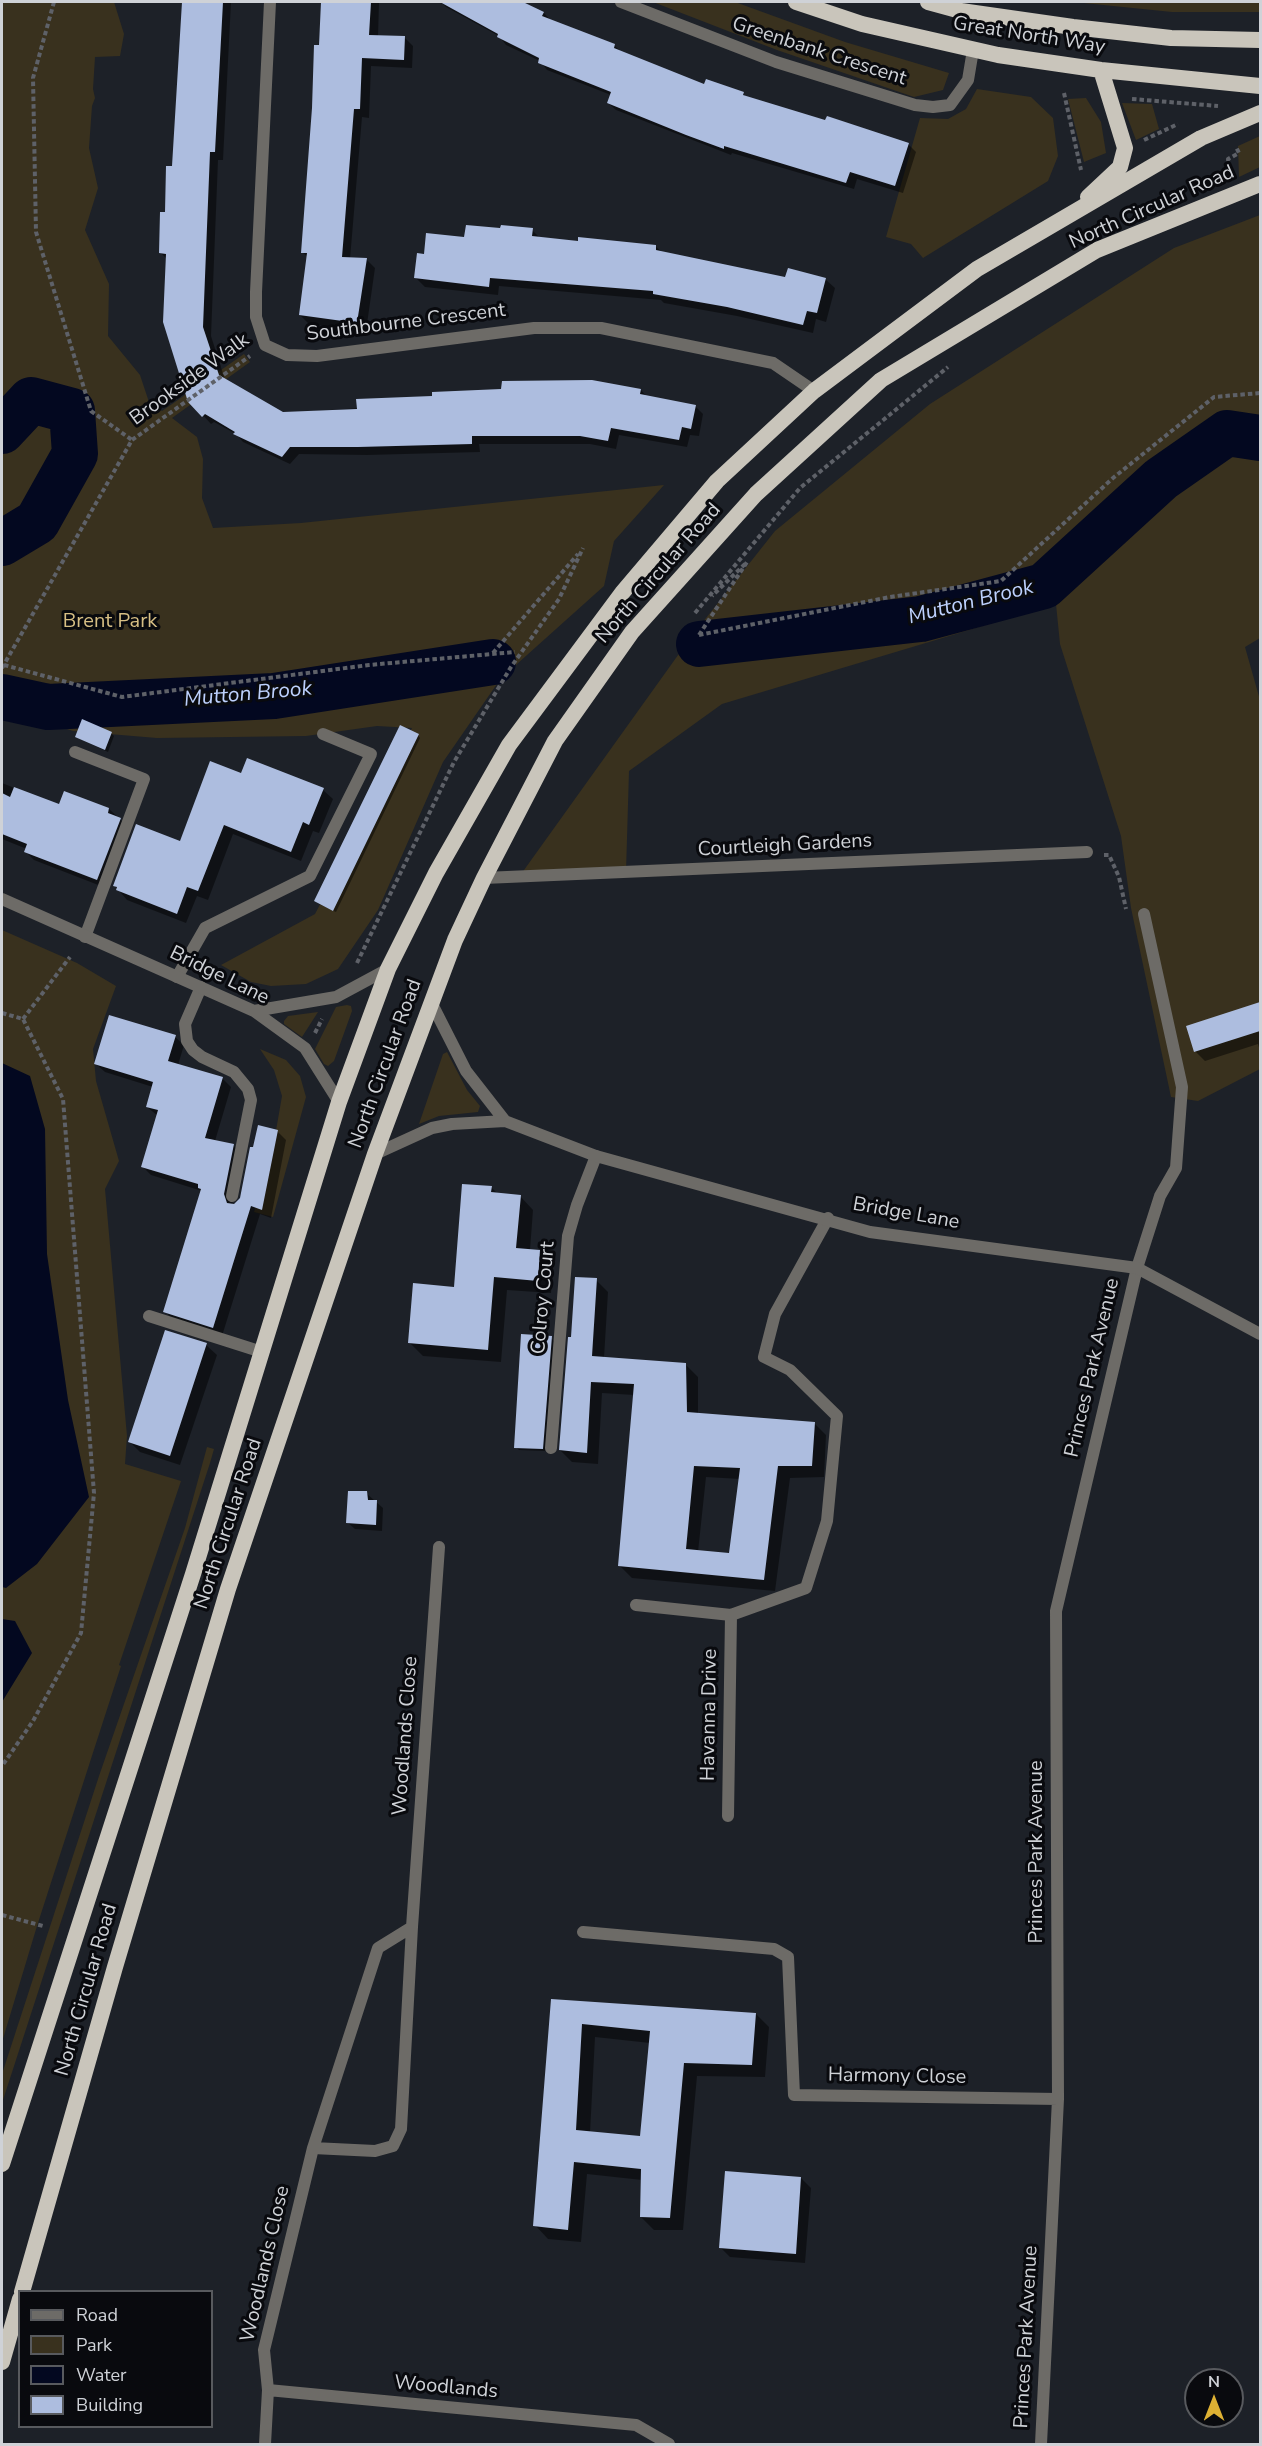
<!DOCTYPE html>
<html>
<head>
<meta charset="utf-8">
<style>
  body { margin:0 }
  #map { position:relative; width:1262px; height:2446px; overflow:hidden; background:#1d2128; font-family:"Nunito Sans",sans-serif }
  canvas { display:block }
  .frame { position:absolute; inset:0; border:3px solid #cfd2d7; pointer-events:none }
  .legend { position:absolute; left:18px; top:2290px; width:195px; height:138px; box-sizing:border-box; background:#090a0e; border:2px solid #585a5e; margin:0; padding:8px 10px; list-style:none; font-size:18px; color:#cfd2d7 }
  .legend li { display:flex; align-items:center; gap:12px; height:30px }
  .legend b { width:30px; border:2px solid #585a5e }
  .north { position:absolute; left:1184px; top:2368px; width:60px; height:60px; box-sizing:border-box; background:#090a0e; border:2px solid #585a5e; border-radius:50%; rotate:0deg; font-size:16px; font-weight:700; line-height:24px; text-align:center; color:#cfd2d7 }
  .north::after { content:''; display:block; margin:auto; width:21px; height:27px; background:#deb133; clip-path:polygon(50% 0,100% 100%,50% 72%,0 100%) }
</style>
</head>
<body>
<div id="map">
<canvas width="1262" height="2446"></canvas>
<div class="frame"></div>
<ul class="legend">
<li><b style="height:8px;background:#6d6b67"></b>Road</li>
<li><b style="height:16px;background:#39311e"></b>Park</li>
<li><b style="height:16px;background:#030820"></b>Water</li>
<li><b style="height:16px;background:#adbddf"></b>Building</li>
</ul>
<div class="north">N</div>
</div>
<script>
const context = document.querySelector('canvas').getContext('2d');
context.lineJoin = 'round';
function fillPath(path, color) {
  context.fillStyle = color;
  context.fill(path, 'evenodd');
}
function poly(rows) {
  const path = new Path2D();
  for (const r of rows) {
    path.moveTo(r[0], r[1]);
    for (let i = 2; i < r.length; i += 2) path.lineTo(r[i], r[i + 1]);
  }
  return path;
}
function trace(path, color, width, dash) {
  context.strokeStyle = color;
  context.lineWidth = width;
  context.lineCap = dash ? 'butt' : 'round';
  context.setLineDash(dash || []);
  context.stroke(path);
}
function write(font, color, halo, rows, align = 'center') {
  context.font = font + ' "Nunito Sans",sans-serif';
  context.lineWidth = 6;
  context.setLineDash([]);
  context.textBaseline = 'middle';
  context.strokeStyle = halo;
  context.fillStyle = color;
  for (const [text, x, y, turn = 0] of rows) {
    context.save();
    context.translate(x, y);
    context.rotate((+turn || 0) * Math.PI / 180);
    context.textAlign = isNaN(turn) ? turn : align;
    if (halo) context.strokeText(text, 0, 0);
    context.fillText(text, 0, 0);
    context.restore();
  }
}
fillPath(poly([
  [2,2,114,2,124,34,120,56,95,57,93,89,95,98,92,106,89,148,98,188,85,230,109,284,108,336,140,375,149,402,162,411,244,354,250,362,172,418,197,437,203,459,202,498,213,528,301,523,664,485,614,541,604,586,517,664,508,677,499,681,443,762,378,910,338,969,306,984,271,986,251,982,221,965,315,914,412,728,377,726,306,736,157,738,73,731,2,708],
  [653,2,735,2,845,42,949,73,943,90,914,97,777,50],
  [1074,2,1260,2,1260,12,1172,12],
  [977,89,1031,97,1053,118,1058,156,1048,181,923,258,911,244,886,237,920,118,948,119,966,109],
  [1086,98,1101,122,1106,153,1084,162,1068,99],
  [1122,103,1152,104,1159,129,1136,140],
  [1260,136,1260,167,1239,177,1238,146],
  [1260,215,1260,638,1245,647,1260,700,1260,1069,1198,1101,1171,1097,1131,908,1121,836,1060,644,1056,604,722,704,629,771,626,872,519,877,691,637,775,531,930,404,1174,248],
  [2,930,77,963,116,986,93,1049,96,1081,119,1161,105,1189,127,1436,125,1464,181,1481,119,1665,121,1666,37,1926,2,2042],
  [347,1005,351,1006,352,1011,334,1061,328,1066,324,1064,315,1049,336,1007],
  [318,1012,302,1037,284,1024,284,1021,288,1016],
  [260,1049,286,1060,300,1076,306,1097,273,1217,254,1212,270,1165,282,1096,274,1070],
  [447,1052,467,1090,480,1106,478,1112,439,1116,419,1124,443,1054],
  [207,1447,214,1449,210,1463,2,2103,2,2074,99,1776,185,1528]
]), '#39311e');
fillPath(poly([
  [2,1063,30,1076,45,1129,47,1254,68,1400,89,1497,37,1564,6,1588,2,1587],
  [2,1619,15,1621,32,1653,2,1702]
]), '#030820');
fillPath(poly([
  [184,2,231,2,223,160,218,160,211,336,225,380,283,413,641,390,647,397,695,406,703,414,699,436,690,435,687,447,619,435,616,449,590,444,479,444,480,452,367,455,299,454,290,464,243,442,236,434,214,422,211,424,190,401,167,259,160,252,173,168],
  [322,2,388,2,388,3,379,3,378,37,404,37,413,46,412,68,371,66,369,118,362,117,350,259,366,259,375,268,366,331,309,324,300,315,308,257,303,253],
  [441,2,522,2,544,13,551,21,614,45,622,53,705,86,743,94,747,98,908,144,916,152,903,193,857,179,854,189,732,153,731,155,616,110,608,103,611,95,547,70,540,61,506,45,499,36,446,7],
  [532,230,541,239,655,246,662,252,786,279,825,279,835,288,826,322,816,319,813,333,737,316,664,303,661,300,499,286,498,295,425,287,416,278,425,256,466,239],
  [111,733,114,736,108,752,76,737],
  [418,735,420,738,336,912,319,904,316,901],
  [242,774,323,790,333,799,319,833,313,831,301,861,233,834,208,900,197,896,186,923,127,900,115,886,181,843],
  [2,783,60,806,109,809,120,819,128,828,106,888,34,860,25,851,27,849,2,839],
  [1260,1003,1260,1051,1258,1044,1205,1061,1195,1051,1188,1027],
  [175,1037,184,1045,178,1065,222,1078,231,1087,215,1141,233,1145,242,1154,232,1205,235,1206,241,1199,277,1131,286,1140,271,1218,260,1214,222,1336,173,1320,165,1311,202,1191,151,1175,142,1166,158,1116,147,1107,153,1087,105,1072,96,1064],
  [491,1187,498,1194,520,1196,533,1210,530,1250,539,1251,553,1265,551,1293,507,1290,501,1362,423,1356,409,1342,456,1288],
  [596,1280,608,1292,604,1358,686,1365,698,1377,698,1415,814,1423,826,1435,824,1477,790,1478,775,1591,632,1578,620,1566,634,1395,602,1393,598,1464,572,1462,560,1450,573,1339],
  [706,1477,740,1479,730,1554,698,1552],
  [551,1338,554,1341,545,1451,519,1450,516,1447],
  [206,1345,217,1355,180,1465,140,1452,130,1442],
  [366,1493,383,1508,382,1531,355,1529,348,1523],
  [552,2000,756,2014,769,2027,765,2077,697,2076,683,2230,654,2230,641,2217,642,2180,587,2174,581,2242,548,2239,535,2225],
  [595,2037,650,2043,641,2138,590,2133],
  [801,2178,811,2188,805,2263,730,2257,720,2247]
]), '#0007');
trace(poly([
  [2,431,31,400,72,411,75,454,37,522,2,543],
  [699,644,921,619,1044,586,1161,479,1227,433,1260,438],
  [2,697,48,707,274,696,493,662]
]), '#030820', 46);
fillPath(poly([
  [182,2,223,2,215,152,210,152,203,327,219,375,283,412,357,409,356,399,432,396,432,392,501,389,502,381,592,380,641,389,640,394,696,405,691,429,682,427,679,440,611,428,608,441,580,436,472,436,472,444,358,447,290,447,282,457,233,434,235,432,205,414,202,417,188,402,163,322,166,254,159,253,160,212,165,212,166,166,172,166],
  [321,2,371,2,369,35,405,36,404,60,362,58,360,109,354,109,342,257,367,258,357,323,299,315,307,253,301,253,312,108,314,45,319,45],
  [440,2,523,2,544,12,542,16,615,44,614,48,704,84,706,79,744,92,743,95,825,120,827,116,909,143,895,186,850,172,846,183,724,146,724,149,686,135,607,103,611,92,538,63,539,58,497,37,498,34],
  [466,225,500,228,501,225,533,228,532,236,578,241,578,237,656,245,656,250,785,277,788,268,826,278,817,313,807,311,803,325,727,307,653,294,653,291,490,278,489,287,414,278,417,253,424,254,426,233,464,237],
  [82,719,112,732,105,750,75,737],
  [400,725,419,734,333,911,314,901],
  [247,758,324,788,309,825,303,822,291,852,224,825,198,891,187,887,177,914,116,890,117,887,113,886,136,824,180,841,210,761,241,773],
  [14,787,59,804,64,791,109,808,108,813,121,818,97,880,24,852,27,844,2,834,2,793,10,797],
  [1260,1002,1260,1031,1194,1052,1186,1026],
  [109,1015,176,1035,168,1061,223,1077,205,1138,234,1144,224,1194,227,1203,234,1204,240,1198,250,1147,253,1147,258,1125,278,1130,262,1210,251,1206,213,1328,163,1312,201,1189,198,1188,198,1184,141,1167,158,1110,146,1107,153,1082,94,1064],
  [462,1184,492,1186,491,1192,521,1195,516,1248,540,1250,538,1281,494,1277,488,1350,408,1343,413,1283,454,1287],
  [575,1277,597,1278,592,1356,686,1363,687,1412,815,1422,812,1466,778,1466,764,1580,618,1566,634,1384,591,1382,587,1453,559,1450,568,1337,571,1337],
  [694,1466,740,1468,729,1553,686,1549],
  [165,1330,207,1343,170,1456,128,1442],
  [521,1334,552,1336,543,1449,514,1448],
  [348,1491,367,1491,368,1500,377,1500,376,1525,346,1523],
  [551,1999,756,2013,752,2065,684,2063,670,2218,640,2217,641,2169,574,2162,568,2230,533,2226],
  [582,2024,650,2031,640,2136,576,2130],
  [725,2171,801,2177,796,2254,719,2248]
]), '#adbddf');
trace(poly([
  [54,2,33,78,36,232,91,411,132,440],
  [1064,93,1081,170],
  [1132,99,1218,106],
  [1144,140,1178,124],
  [1230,176,1228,159,1239,153,1236,147],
  [695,613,800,488,948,367],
  [699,635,890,597,1001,581,1113,478,1214,397,1260,393],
  [699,635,747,562,712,596],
  [493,653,578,554],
  [4,665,122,697,369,665,515,652],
  [2,668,132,440,250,356],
  [1104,855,1109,855,1119,877,1126,909],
  [357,963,454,762,511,667,559,599,583,548],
  [2,1013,23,1019,63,1099,94,1493,81,1633,33,1721,2,1766],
  [23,1019,70,957],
  [315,1033,322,1019],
  [2,1915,43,1926]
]), '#5e6168', 4, [4.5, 3]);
trace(poly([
  [75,752,144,779,85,937],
  [177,977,205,928,310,876,371,754,323,734],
  [201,987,185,1024,187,1041,193,1050,202,1057,234,1072,248,1089,251,1100,232,1196],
  [1137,1268,1160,1196,1176,1168,1182,1087,1144,914],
  [149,1316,262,1352]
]), '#6d6b67', 12);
trace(poly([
  [270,2,256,292,256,317,265,345,287,355,317,356,534,328,601,328,773,363,814,391],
  [621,2,776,62,915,105,933,107,950,105,968,80,973,50],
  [484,878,1087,852],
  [551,1448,568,1236,577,1205,596,1156],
  [636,1605,731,1615],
  [728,1816,731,1615,806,1588,827,1521,837,1416,790,1370,764,1357,775,1314,828,1218],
  [583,1932,774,1949,788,1957,794,2095,1058,2099],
  [313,2148,375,2151,393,2146,401,2129,412,1927,439,1547],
  [268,2390,636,2425,669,2444],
  [265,2444,268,2390,264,2350,313,2148,378,1948,412,1927],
  [1041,2444,1058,2099,1056,1611,1137,1268]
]), '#6d6b67', 12);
trace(poly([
  [2,899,254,1011,305,1048,339,1102],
  [431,1002,466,1071,505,1121],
  [254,1011,336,997,388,969],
  [375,1154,432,1128,452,1124,505,1121,596,1156,870,1232,1137,1268,1260,1334]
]), '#6d6b67', 12);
trace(poly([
  [796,2,862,24,998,55,1101,70,1260,86],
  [928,2,961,11,1073,27,1171,38,1260,40],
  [1088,197,1120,167,1125,148,1101,70],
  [2,2164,193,1574,339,1102,388,969,436,873,509,745,622,593,717,481,814,391,977,269,1201,138,1260,113],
  [22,2292,115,1967,228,1589,375,1154,455,940,484,878,555,741,632,632,756,494,881,380,1097,250,1260,184],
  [2,2362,20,2299]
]), '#c9c5bb', 16);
write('20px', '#cfd2d7', '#090a0e', [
  ["Great North Way",1029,36,9],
  ["Greenbank Crescent",819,52,18],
  ["North Circular Road",1152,208,-24],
  ["Southbourne Crescent",406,323,-7],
  ["Brookside Walk",190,380,-36],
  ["North Circular Road",659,574,-49],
  ["Courtleigh Gardens",785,846,-3],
  ["Bridge Lane",219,976,26],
  ["North Circular Road",386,1064,-70],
  ["Bridge Lane",906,1214,10],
  ["Colroy Court",544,1298,-85],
  ["Princes Park Avenue",1093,1368,-77],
  ["North Circular Road",229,1524,-72],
  ["Havanna Drive",710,1715,-89],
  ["Woodlands Close",406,1736,-86],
  ["Princes Park Avenue",1037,1852,-90],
  ["North Circular Road",87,1990,-74],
  ["Harmony Close",897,2077,1],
  ["Woodlands Close",266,2264,-77],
  ["Princes Park Avenue",1027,2337,-87],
  ["Woodlands",446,2388,5]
]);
write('20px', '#d7bf84', '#090a0e', [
  ["Brent Park",110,622]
]);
write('italic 21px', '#bdd1fd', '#090a0e', [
  ["Mutton Brook",971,603,-14],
  ["Mutton Brook",248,695,-5]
]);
</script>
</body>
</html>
